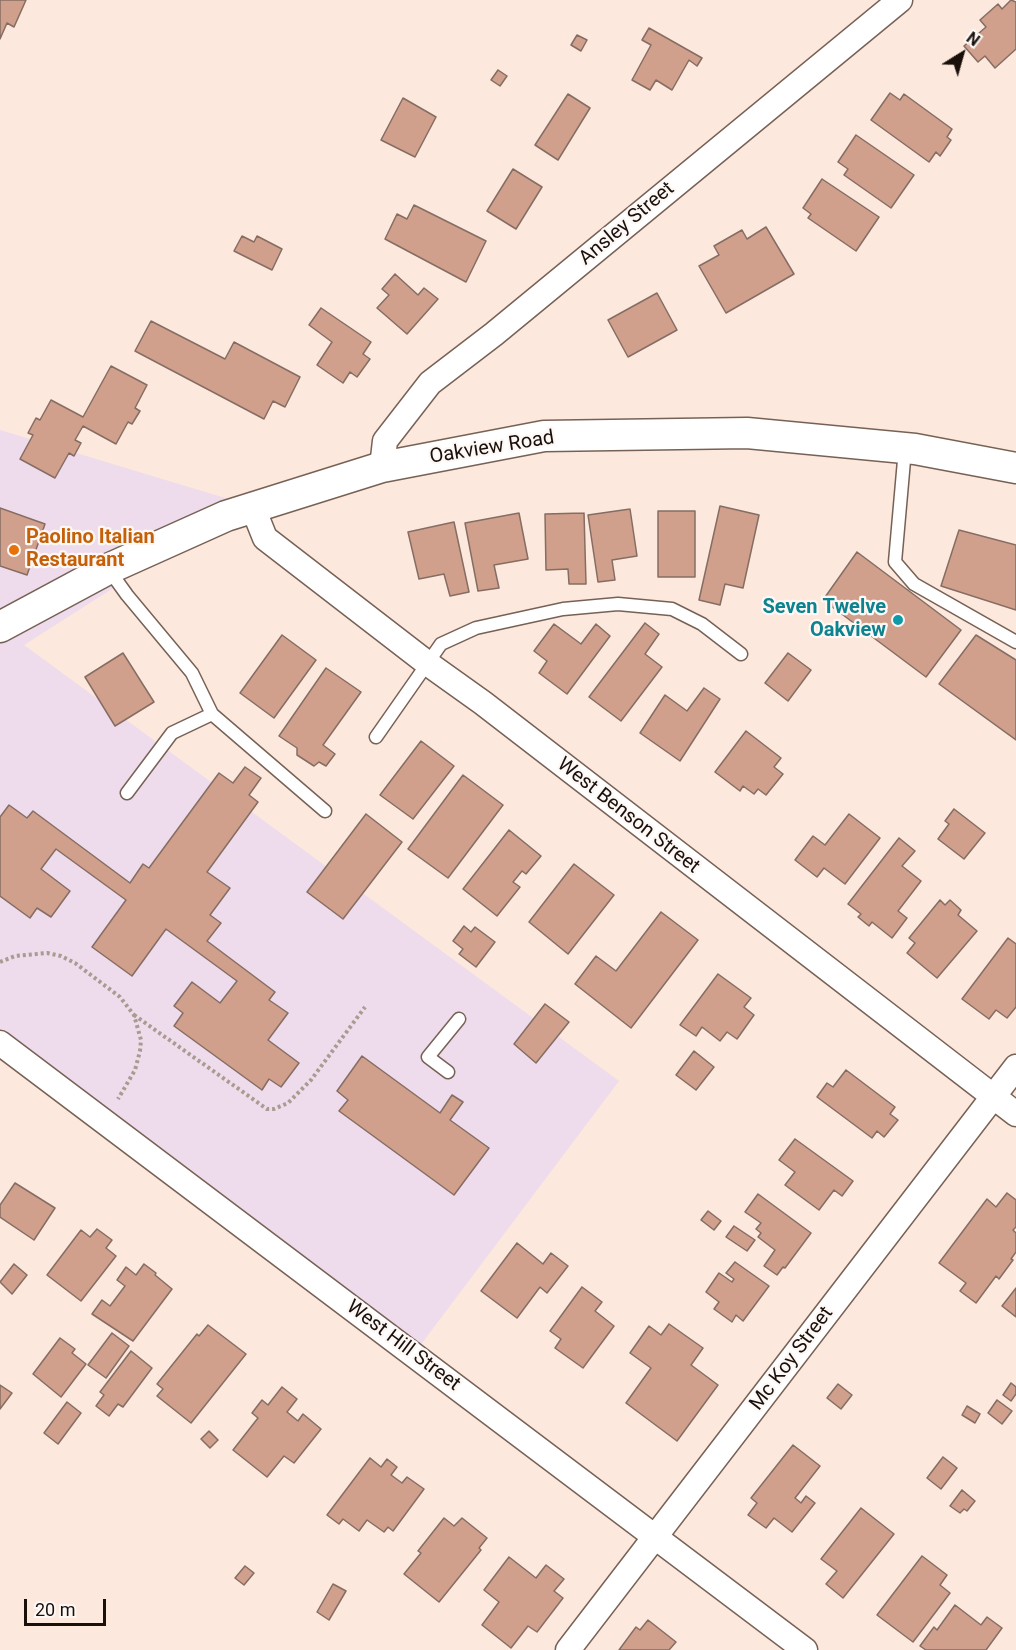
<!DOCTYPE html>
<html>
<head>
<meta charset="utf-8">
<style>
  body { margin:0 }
  #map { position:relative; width:1016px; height:1650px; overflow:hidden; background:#fce8dc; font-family:Roboto,sans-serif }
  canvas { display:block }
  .north { position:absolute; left:932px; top:24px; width:60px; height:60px; -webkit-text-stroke:4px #fdf8f5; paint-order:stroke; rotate:37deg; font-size:16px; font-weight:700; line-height:24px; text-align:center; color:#19100b }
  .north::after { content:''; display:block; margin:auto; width:21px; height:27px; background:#19100b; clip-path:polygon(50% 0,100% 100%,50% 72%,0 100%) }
  .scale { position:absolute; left:24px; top:1599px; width:82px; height:27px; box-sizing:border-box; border:3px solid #19100b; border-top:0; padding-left:8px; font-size:18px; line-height:21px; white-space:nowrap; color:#19100b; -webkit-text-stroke:4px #fdf8f5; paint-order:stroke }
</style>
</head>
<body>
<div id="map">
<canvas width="1016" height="1650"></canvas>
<div class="north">N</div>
<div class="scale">20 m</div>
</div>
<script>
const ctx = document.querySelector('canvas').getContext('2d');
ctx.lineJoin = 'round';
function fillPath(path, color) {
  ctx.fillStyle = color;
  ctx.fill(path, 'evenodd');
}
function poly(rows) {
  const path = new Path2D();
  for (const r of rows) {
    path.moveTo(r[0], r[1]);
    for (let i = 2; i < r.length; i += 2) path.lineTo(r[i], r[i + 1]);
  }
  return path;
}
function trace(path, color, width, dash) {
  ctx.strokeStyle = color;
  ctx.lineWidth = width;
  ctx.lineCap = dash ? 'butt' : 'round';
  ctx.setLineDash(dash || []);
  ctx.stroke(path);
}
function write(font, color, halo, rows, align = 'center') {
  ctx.font = font + ' Roboto,sans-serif';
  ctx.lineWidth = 4.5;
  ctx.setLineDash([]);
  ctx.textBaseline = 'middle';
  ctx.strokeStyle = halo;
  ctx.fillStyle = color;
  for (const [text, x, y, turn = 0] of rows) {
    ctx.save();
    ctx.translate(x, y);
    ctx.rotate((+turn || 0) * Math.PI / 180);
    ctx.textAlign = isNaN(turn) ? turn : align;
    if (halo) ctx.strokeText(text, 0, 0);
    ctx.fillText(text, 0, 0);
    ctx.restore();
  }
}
fillPath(poly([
  [0,430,245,504,24,645,619,1081,416,1351,0,1038]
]), '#eedbec');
const building = poly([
  [0,0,26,0,14,27,7,23,0,39,0,0],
  [1011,0,1016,2,1016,49,995,68,985,56,978,62,964,46,986,27,980,20,998,4,1002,9,1011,0],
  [649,28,702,58,697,66,689,60,672,90,656,80,650,90,632,80,651,45,642,40,649,28],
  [577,35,587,40,581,51,571,45,577,35],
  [498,70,507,76,500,86,491,80,498,70],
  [890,93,900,100,904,94,952,129,947,137,951,140,940,156,936,152,929,162,871,120,890,93],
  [568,94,590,108,558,160,535,145,568,94],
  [403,98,436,117,415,157,381,140,403,98],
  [856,135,914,175,891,208,844,175,848,169,838,162,856,135],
  [513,169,542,187,516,229,487,211,513,169],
  [822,179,879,217,856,251,808,218,811,214,803,208,822,179],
  [414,205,486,241,466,282,385,239,397,214,407,219,414,205],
  [766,227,794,274,726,313,699,266,719,255,714,246,742,230,747,239,766,227],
  [242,236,254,242,257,236,282,249,272,270,234,251,242,236],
  [395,274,418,295,424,288,438,299,407,334,377,308,389,295,382,289,395,274],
  [657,293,677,330,628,357,608,320,657,293],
  [321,308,371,342,363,354,370,359,357,377,350,372,343,383,317,365,332,342,309,325,321,308],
  [151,321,225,359,234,342,300,377,285,407,273,401,264,419,135,351,151,321],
  [111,366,147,385,135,408,140,411,132,424,128,422,116,444,83,426,75,440,81,443,74,456,69,453,55,478,20,459,33,435,28,433,36,418,40,420,51,400,83,417,111,366],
  [720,506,759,515,743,588,725,584,720,605,699,600,720,506],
  [0,508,45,524,27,575,0,566,0,508],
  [630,509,637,556,612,560,615,580,598,582,588,515,630,509],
  [658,511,695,511,695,577,658,577,658,511],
  [519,513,528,559,494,565,499,588,478,591,465,523,519,513],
  [584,513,586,584,569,584,568,569,546,570,545,514,584,513],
  [454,522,469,592,450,596,444,574,419,579,408,532,454,522],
  [959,530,1016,545,1016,610,941,586,959,530],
  [857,552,961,630,926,677,823,600,857,552],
  [645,623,659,634,645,654,662,667,621,721,589,697,645,623],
  [554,624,581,644,596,624,610,636,567,694,539,673,547,661,534,651,554,624],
  [282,635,316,660,274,718,240,693,282,635],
  [976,635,1016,660,1016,740,939,684,976,635],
  [123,653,154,702,115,726,85,677,123,653],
  [788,653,811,670,788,701,765,683,788,653],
  [326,668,361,692,323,745,335,754,326,766,319,762,314,766,297,755,297,748,279,736,326,668],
  [704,688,720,699,680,761,640,733,665,695,687,711,704,688],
  [746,731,781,758,774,767,783,774,766,795,758,789,754,794,743,786,740,791,715,772,746,731],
  [421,741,454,766,413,819,380,795,421,741],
  [245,767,261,778,249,795,258,802,207,872,230,888,210,915,221,923,207,941,275,992,269,1000,288,1013,268,1040,299,1063,281,1087,269,1079,262,1090,174,1026,183,1013,174,1006,192,982,220,1003,237,981,166,929,132,976,92,947,126,900,56,849,41,869,70,891,51,917,37,908,30,918,0,896,0,817,9,805,27,818,33,811,130,883,143,864,149,868,219,773,233,783,245,767],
  [463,775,503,805,448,878,408,849,463,775],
  [954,809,985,833,964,859,938,839,949,824,945,821,954,809],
  [366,814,402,842,343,919,307,892,366,814],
  [849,814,880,838,845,884,824,868,817,877,795,860,813,836,825,845,849,814],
  [509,830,541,856,526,874,522,871,513,882,520,887,497,916,463,889,509,830],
  [899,838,915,851,902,866,921,881,898,911,907,918,892,938,872,922,869,926,858,917,861,914,848,904,899,838],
  [574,864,614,895,568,954,529,922,574,864],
  [940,900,945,905,950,900,961,910,958,915,977,931,937,978,907,953,915,943,909,938,940,900],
  [661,912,698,940,631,1028,575,984,596,956,616,971,661,912],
  [464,926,471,932,475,927,495,942,476,967,459,954,463,949,453,941,464,926],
  [1008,938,1016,944,1016,1007,1007,1018,996,1010,989,1019,962,999,1008,938],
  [718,974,751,998,744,1007,754,1015,737,1039,727,1032,720,1041,702,1027,696,1036,680,1025,718,974],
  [545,1004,569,1022,536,1063,514,1044,545,1004],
  [694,1051,714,1067,696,1090,676,1075,694,1051],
  [362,1056,440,1113,452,1095,463,1102,450,1120,489,1148,454,1195,339,1111,348,1100,337,1091,362,1056],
  [846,1070,895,1107,890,1114,898,1120,884,1137,877,1131,872,1138,817,1097,827,1083,833,1087,846,1070],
  [795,1139,853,1181,842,1196,834,1190,819,1210,785,1185,795,1172,779,1160,795,1139],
  [15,1183,55,1208,34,1240,0,1217,0,1205,15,1183],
  [1007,1193,1016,1200,1016,1227,1013,1230,1016,1233,1016,1252,1011,1259,1013,1260,999,1279,996,1276,976,1303,960,1291,966,1283,939,1263,987,1199,996,1207,1007,1193],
  [758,1194,811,1233,785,1268,783,1267,777,1275,764,1266,775,1250,758,1237,761,1233,756,1229,761,1223,745,1212,758,1194],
  [708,1211,721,1221,714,1230,701,1220,708,1211],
  [734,1226,755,1240,747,1251,726,1237,734,1226],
  [97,1229,112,1240,106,1248,116,1256,81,1301,47,1275,81,1230,90,1237,97,1229],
  [517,1243,543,1264,551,1253,568,1266,547,1293,540,1287,517,1318,481,1291,517,1243],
  [735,1262,769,1286,743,1321,736,1315,732,1322,714,1309,719,1302,706,1292,719,1273,732,1282,734,1279,726,1273,735,1262],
  [14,1264,27,1275,12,1294,0,1282,14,1264],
  [144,1264,156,1273,155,1275,172,1289,133,1341,92,1314,102,1300,110,1306,125,1286,117,1280,126,1267,136,1275,144,1264],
  [582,1287,602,1302,595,1311,614,1326,583,1368,555,1348,561,1339,550,1331,582,1287],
  [1016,1288,1016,1317,1002,1306,1016,1288],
  [669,1324,703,1348,691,1365,718,1385,677,1441,626,1403,651,1368,630,1353,649,1326,661,1335,669,1324],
  [208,1325,246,1354,191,1423,157,1396,163,1389,157,1384,197,1334,199,1336,208,1325],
  [112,1333,129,1346,106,1378,88,1365,112,1333],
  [60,1338,75,1349,72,1353,86,1364,61,1397,33,1374,60,1338],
  [131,1351,152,1368,123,1407,118,1404,109,1416,96,1406,104,1395,100,1392,131,1351],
  [1011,1383,1016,1387,1016,1394,1011,1401,1003,1395,1011,1383],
  [838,1384,852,1395,841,1409,827,1398,838,1384],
  [0,1385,12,1393,0,1409,0,1385],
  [282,1387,297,1399,287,1412,298,1421,303,1414,321,1429,294,1463,284,1456,267,1477,233,1450,258,1418,252,1413,262,1400,268,1405,282,1387],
  [997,1400,1012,1411,1002,1424,988,1413,997,1400],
  [67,1402,81,1413,58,1444,44,1433,67,1402],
  [967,1406,980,1414,975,1423,962,1415,967,1406],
  [209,1431,218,1440,210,1448,201,1439,209,1431],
  [793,1445,820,1466,795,1498,801,1503,806,1496,815,1503,792,1532,774,1518,766,1528,748,1515,757,1503,751,1498,793,1445],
  [943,1457,957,1468,941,1489,927,1478,943,1457],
  [370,1458,381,1467,387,1459,397,1467,391,1475,402,1483,407,1477,424,1489,393,1531,388,1527,384,1532,367,1520,359,1531,343,1519,339,1524,327,1515,370,1458],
  [962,1490,975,1501,967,1511,964,1509,960,1513,950,1506,962,1490],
  [861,1508,894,1534,843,1598,826,1584,837,1571,821,1559,861,1508],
  [444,1518,454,1526,462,1518,487,1538,479,1548,481,1550,439,1602,404,1574,421,1553,418,1551,444,1518],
  [922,1556,947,1575,940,1585,950,1593,913,1642,877,1615,922,1556],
  [509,1557,536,1578,546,1565,564,1579,554,1591,563,1598,537,1632,528,1626,511,1648,482,1625,499,1602,484,1590,509,1557],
  [245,1566,254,1573,244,1585,235,1578,245,1566],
  [333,1584,346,1591,329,1620,317,1612,333,1584],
  [955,1605,981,1625,987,1617,1002,1628,986,1650,926,1650,920,1646,934,1627,937,1630,955,1605],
  [648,1620,676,1642,669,1650,619,1650,636,1627,640,1630,648,1620]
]);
fillPath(building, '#d1a08c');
trace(building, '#856d63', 1.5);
const service = poly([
  [905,449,895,562,914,584,1016,642],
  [109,570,127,595,192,673,212,714,325,811],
  [376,737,441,644,476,628,563,609,618,604,672,609,702,624,741,654],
  [127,793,172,733,212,714],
  [448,1072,428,1057,459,1019]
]);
const minor = poly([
  [382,467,385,441,430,383,494,334,900,0],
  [253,508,265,538,427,663,483,703,1016,1114],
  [0,1043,805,1650],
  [568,1650,1016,1067]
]);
const tertiary = poly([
  [0,627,108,569,226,516,382,467,544,436,747,433,915,449,1016,468]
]);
trace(service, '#776155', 15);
trace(minor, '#776155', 27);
trace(tertiary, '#776155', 33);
trace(poly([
  [0,962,15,956,47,953,61,956,75,963,120,997,134,1015,141,1040,140,1051,135,1070,118,1099],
  [134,1015,267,1109,274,1109,288,1103,311,1080,365,1007]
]), '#aa9a90', 4, [3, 3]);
trace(service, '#fff', 12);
trace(minor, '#fff', 24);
trace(tertiary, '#fff', 30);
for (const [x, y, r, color] of [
  [14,550,6,"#e8710a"],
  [898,620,6,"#0f9aa8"]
]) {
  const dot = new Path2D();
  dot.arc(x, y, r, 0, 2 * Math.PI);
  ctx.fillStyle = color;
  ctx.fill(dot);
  trace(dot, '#fdf8f5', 2);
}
write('20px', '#19100b', '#fdf8f5', [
  ["Ansley Street",627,224,-40],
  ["Oakview Road",492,448,-9],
  ["West Benson Street",628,816,38],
  ["West Hill Street",403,1346,37],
  ["Mc Koy Street",792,1359,-53]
]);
write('bold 20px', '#c56008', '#fdf8f5', [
  ["Paolino Italian",26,538],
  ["Restaurant",26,561]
], 'left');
write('bold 20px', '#0d838f', '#fdf8f5', [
  ["Seven Twelve",886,608],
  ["Oakview",886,631]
], 'right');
</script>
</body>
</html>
